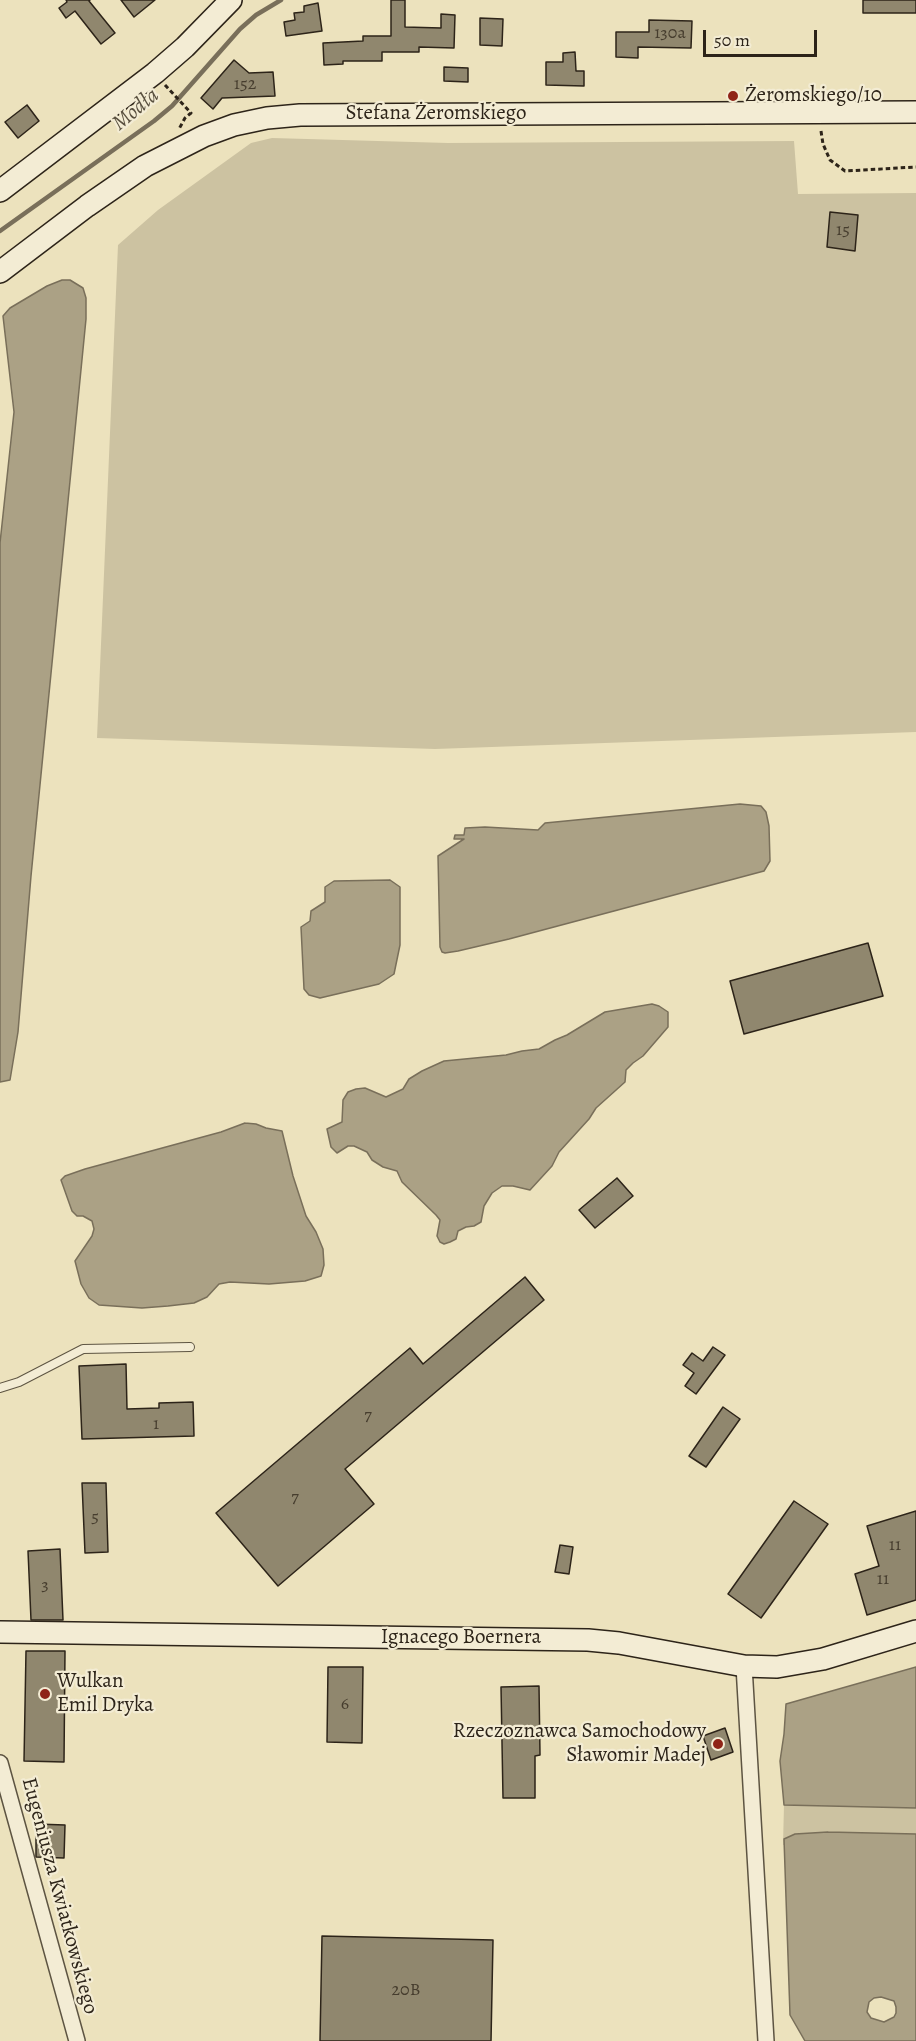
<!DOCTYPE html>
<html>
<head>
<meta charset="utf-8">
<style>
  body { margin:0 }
  #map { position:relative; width:916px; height:2041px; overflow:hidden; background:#ece2bd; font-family:Alegreya,serif }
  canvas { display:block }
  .scale { position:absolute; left:703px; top:30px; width:114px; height:27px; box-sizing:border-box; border:3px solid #2d2419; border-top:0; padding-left:8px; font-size:18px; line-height:21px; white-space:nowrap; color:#2d2419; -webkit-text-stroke:4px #f3ecd4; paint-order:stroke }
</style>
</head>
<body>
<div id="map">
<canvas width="916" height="2041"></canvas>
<div class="scale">50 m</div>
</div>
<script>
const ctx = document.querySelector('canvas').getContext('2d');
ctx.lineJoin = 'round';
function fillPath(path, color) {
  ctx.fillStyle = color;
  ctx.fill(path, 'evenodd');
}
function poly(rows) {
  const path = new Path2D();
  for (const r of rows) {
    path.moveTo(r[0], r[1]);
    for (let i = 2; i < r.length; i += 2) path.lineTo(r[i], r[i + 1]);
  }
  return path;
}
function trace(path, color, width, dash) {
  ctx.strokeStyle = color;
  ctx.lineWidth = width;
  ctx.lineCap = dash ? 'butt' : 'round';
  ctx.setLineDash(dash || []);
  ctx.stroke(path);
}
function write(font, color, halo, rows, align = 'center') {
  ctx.font = font + ' Alegreya,serif';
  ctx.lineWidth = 4.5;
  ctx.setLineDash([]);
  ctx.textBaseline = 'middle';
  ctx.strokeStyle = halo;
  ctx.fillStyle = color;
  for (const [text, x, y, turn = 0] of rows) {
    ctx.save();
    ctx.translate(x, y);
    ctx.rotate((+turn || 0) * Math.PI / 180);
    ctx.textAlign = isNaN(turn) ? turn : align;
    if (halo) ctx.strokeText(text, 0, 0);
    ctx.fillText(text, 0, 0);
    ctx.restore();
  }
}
fillPath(poly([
  [272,138,448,143,794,141,798,194,916,193,916,732,435,749,97,738,118,245,158,210,251,143],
  [784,1805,916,1808,916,1837,783,1845]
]), '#ccc2a1');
const water = poly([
  [62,280,70,280,83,288,86,298,86,319,31,876,18,1032,10,1080,0,1082,0,543,14,412,3,316,10,308,47,286,62,280],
  [740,804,761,806,766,812,769,826,770,861,764,871,509,939,458,951,445,953,442,952,440,947,438,856,464,839,454,839,455,835,464,835,465,828,485,827,538,830,545,823,740,804],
  [390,880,400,887,400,945,394,974,379,984,320,998,309,995,304,989,301,927,310,921,311,911,325,902,325,887,334,881,390,880],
  [652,1004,659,1006,668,1012,668,1027,643,1056,633,1063,626,1070,625,1082,596,1108,589,1119,559,1152,552,1166,530,1190,513,1186,502,1186,492,1193,484,1206,481,1222,474,1226,466,1227,458,1231,456,1239,450,1242,444,1244,440,1242,437,1236,440,1220,436,1215,402,1182,397,1171,383,1167,372,1160,367,1152,354,1146,348,1146,337,1153,331,1147,327,1129,342,1122,343,1100,348,1092,356,1089,365,1088,386,1097,403,1089,409,1079,422,1071,444,1061,506,1055,522,1051,539,1049,555,1040,567,1035,605,1012,652,1004],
  [245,1123,256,1124,266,1128,282,1131,293,1176,306,1216,316,1232,323,1249,324,1265,321,1276,305,1281,269,1284,230,1282,219,1284,207,1297,194,1303,168,1306,142,1308,99,1305,89,1298,81,1284,75,1261,92,1236,94,1229,92,1221,83,1216,77,1216,72,1211,61,1180,65,1176,85,1169,221,1132,245,1123],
  [916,1667,916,1808,784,1805,780,1761,784,1734,786,1704,916,1667],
  [828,1832,916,1834,916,2041,805,2041,790,2015,784,1839,795,1834,828,1832],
  [881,1997,894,2001,896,2007,896,2013,894,2017,884,2022,871,2018,867,2012,869,2002,874,1998,881,1997]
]);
fillPath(water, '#aba185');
trace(water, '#796f5a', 1.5);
trace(poly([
  [0,231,154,121,172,106,240,29,256,15,281,0]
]), '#796f5a', 4.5);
const building = poly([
  [66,0,90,0,89,1,115,33,101,44,75,11,66,18,59,8,67,2,66,0],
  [121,0,155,0,134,17,121,0],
  [391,0,405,0,405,27,441,28,441,14,455,15,454,48,419,47,419,52,382,52,382,61,343,61,343,64,324,65,323,43,363,41,363,36,391,36,391,0],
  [863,0,916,0,916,13,863,13,863,0],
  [318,3,322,31,286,36,284,22,295,20,294,13,304,12,304,6,318,3],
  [480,18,503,19,502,46,480,45,480,18],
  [649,20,692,21,691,48,638,47,638,58,616,57,616,32,649,32,649,20],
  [575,52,576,71,584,71,584,86,546,85,546,62,563,62,563,53,575,52],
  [234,60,249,73,273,72,275,96,222,98,213,109,201,98,234,60],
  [444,67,468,68,468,82,444,81,444,67],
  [27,105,39,121,18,138,5,122,27,105],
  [830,212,858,215,855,251,827,247,830,212],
  [868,943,883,996,744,1034,730,981,868,943],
  [617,1178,633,1196,595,1228,579,1210,617,1178],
  [525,1277,544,1300,345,1469,374,1504,278,1586,216,1513,410,1348,423,1364,525,1277],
  [713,1347,725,1355,696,1394,685,1386,694,1373,683,1365,692,1353,703,1361,713,1347],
  [126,1364,127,1409,159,1408,159,1403,193,1402,194,1436,82,1439,79,1366,126,1364],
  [723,1407,740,1419,706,1467,689,1456,723,1407],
  [82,1483,106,1483,108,1552,85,1553,82,1483],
  [794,1501,828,1524,761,1618,728,1594,794,1501],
  [916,1511,916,1600,867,1615,855,1574,879,1566,867,1526,916,1511],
  [560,1545,573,1547,569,1574,555,1572,560,1545],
  [60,1549,63,1620,31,1620,28,1551,60,1549],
  [26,1651,65,1651,64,1762,24,1761,26,1651],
  [328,1667,363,1667,362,1743,327,1742,328,1667],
  [539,1686,540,1755,535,1756,535,1798,503,1798,501,1687,539,1686],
  [725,1728,733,1752,711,1760,703,1736,725,1728],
  [36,1824,65,1825,64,1858,36,1857,36,1824],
  [322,1936,493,1940,491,2041,320,2041,322,1936]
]);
fillPath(building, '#90876e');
trace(building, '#2d2419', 1.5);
const lane = poly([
  [0,1388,19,1382,83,1349,190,1347]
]);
const street = poly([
  [744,1666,766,2041],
  [0,1763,77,2041]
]);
const secondary = poly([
  [0,191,155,73,185,47,231,0],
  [0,272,87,206,145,166,204,136,234,125,267,118,300,115,916,112],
  [0,1632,588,1640,619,1643,744,1666,777,1667,823,1659,916,1631]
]);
trace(lane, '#5d5442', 10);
trace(street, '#5d5442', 18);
trace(secondary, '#2d2419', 24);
trace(poly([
  [165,85,191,113,185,118,179,129],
  [821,131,823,144,830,160,845,171,916,167]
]), '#2d2419', 3, [4.5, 3]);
trace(lane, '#f3ecd4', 8);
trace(street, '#f3ecd4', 15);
trace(secondary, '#f3ecd4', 21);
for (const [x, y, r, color] of [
  [733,96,6,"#8f2418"],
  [45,1694,6,"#8f2418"],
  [718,1744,6,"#8f2418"]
]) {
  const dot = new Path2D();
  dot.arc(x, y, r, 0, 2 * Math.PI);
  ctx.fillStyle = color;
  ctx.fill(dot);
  trace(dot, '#f3ecd4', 2);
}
write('18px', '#463d2e', null, [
  ["130a",670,34],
  ["152",245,85],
  ["15",843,231],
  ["7",368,1416],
  ["1",156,1425],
  ["7",295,1498],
  ["5",95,1518],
  ["11",895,1546],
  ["11",883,1580],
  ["3",45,1586],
  ["6",345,1705],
  ["20B",406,1991]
]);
write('21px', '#2d2419', '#f3ecd4', [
  ["Żeromskiego/10",745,96],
  ["Wulkan",57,1682],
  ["Emil Dryka",57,1706],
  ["Rzeczoznawca Samochodowy",706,1732,"right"],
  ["Sławomir Madej",706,1756,"right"]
], 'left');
write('21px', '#2d2419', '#f3ecd4', [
  ["Stefana Żeromskiego",436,114],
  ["Ignacego Boernera",461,1638],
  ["Eugeniusza Kwiatkowskiego",59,1896,75]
]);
write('italic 22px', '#59503f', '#f3ecd4', [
  ["Modła",136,110,-40]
]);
</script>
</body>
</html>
